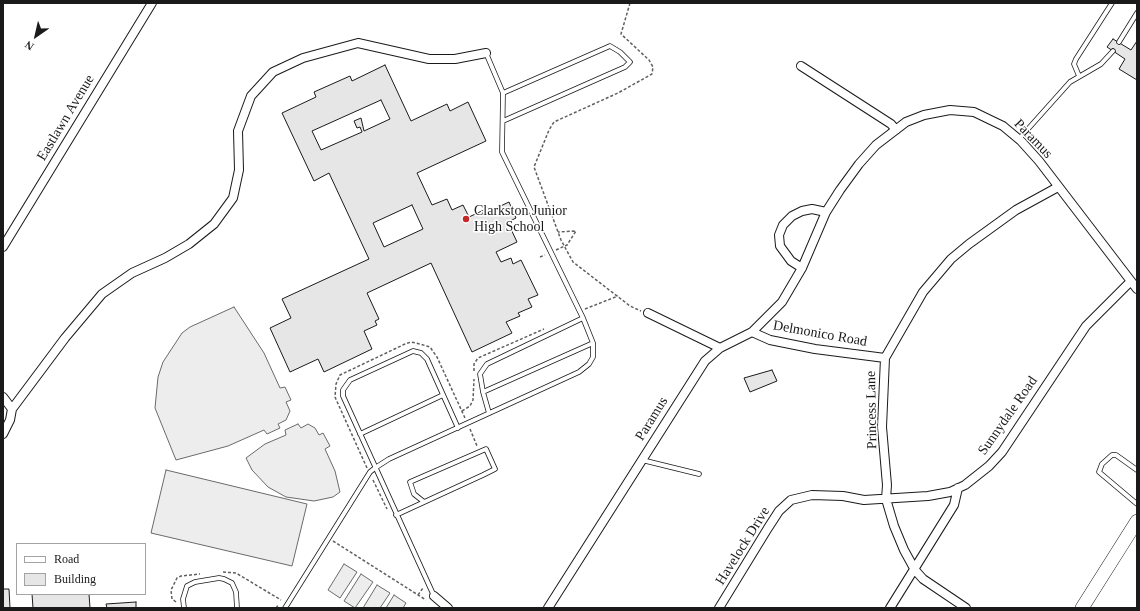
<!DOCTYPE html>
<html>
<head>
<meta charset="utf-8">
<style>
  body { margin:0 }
  #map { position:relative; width:1140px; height:611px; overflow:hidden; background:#fff; font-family:"Times New Roman",serif }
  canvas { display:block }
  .frame { position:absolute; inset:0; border:4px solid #1a1a1a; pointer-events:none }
  .legend { position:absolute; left:16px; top:543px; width:130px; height:52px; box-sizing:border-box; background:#fff; border:1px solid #a3a3a3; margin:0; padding:5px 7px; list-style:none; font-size:12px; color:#1a1a1a }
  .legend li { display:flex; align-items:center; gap:8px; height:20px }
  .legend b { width:20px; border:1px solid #a3a3a3 }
  .north { position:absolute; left:16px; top:16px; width:40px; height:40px; -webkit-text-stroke:3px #fff; paint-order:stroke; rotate:214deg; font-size:11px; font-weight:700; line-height:16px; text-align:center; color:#1a1a1a }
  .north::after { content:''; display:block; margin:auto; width:14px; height:18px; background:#1a1a1a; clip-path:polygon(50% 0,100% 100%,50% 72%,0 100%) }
</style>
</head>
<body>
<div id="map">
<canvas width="1140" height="611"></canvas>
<div class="frame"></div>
<ul class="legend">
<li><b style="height:5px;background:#fff"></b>Road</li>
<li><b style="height:11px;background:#e6e6e6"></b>Building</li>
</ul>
<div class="north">N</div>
</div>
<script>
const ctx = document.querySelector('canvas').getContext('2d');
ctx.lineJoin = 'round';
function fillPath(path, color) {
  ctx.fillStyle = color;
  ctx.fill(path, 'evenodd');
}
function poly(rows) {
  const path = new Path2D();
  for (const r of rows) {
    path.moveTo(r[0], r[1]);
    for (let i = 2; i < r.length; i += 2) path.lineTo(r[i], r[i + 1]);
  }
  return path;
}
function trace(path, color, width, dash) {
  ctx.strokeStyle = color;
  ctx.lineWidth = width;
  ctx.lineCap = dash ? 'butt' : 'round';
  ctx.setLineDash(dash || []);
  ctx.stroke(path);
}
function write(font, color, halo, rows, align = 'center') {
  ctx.font = font + ' "Times New Roman",serif';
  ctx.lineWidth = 3;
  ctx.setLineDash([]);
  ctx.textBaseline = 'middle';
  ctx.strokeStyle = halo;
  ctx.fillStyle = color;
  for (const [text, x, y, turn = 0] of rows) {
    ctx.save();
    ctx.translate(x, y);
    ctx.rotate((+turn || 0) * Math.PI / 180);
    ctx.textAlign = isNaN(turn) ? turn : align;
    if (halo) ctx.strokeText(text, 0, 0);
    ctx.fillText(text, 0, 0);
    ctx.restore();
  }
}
const built = poly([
  [234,307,264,353,280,388,285,387,291,400,286,402,290,411,286,420,278,424,280,428,267,434,264,430,228,446,176,460,155,408,158,377,163,362,182,333,190,327,234,307],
  [298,424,301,428,308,424,315,428,319,435,323,433,330,446,325,449,335,471,340,492,333,497,314,501,286,497,268,487,252,470,246,458,265,444,286,435,285,430,298,424],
  [166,470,307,504,292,566,151,533,166,470],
  [344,564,357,572,340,598,328,590,344,564],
  [361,574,373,582,355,608,344,601,361,574],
  [377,585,390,593,380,608,363,608,377,585],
  [394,595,406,603,403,608,386,608,394,595]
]);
fillPath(built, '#ededed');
trace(built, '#6a6a6a', 1);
const building = poly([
  [1113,39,1131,50,1137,41,1137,80,1119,69,1125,59,1107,47,1113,39],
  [385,65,411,121,447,104,450,111,468,102,486,141,417,173,432,205,447,199,452,210,463,205,469,217,488,208,490,211,509,202,516,218,510,221,512,226,510,227,517,242,496,252,501,262,511,258,513,264,521,260,538,295,528,299,532,307,518,313,520,316,506,322,512,333,472,352,431,263,367,293,379,319,375,321,377,325,364,331,372,349,324,372,318,359,290,372,270,328,291,318,282,299,369,259,329,173,314,181,282,113,316,97,314,92,350,76,352,81,385,65],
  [381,100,390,119,364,131,361,118,354,121,357,128,360,127,362,132,321,150,312,131,381,100],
  [412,205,423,229,384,247,373,223,412,205],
  [772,370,777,381,750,392,744,378,772,370],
  [3,589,9,589,10,608,3,608,3,589],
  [32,594,89,594,90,608,33,608,32,594],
  [136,602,136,608,107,608,106,604,136,602]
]);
fillPath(building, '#e6e6e6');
trace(building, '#1a1a1a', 1);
const service = poly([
  [1119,42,1137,13],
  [1079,76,1074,64,1076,59,1112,3],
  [503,121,625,67,630,62,620,52,610,46,503,93],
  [1019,139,1070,82,1101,64,1113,51],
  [483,392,593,343],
  [489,413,483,392,480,374,487,364,583,318],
  [360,434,443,395],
  [642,460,699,474],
  [1137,470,1116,455,1112,455,1102,464,1099,472,1137,504],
  [396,515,483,475,495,469,486,449,410,482,414,494,424,502],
  [434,596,343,396,343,390,350,380,413,351,421,353,427,359,458,428],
  [184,608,183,599,187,586,195,582,219,578,224,579,232,583,236,592,237,608],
  [285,608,370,472,375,468,389,459,579,372,589,364,593,357,593,343,583,318,502,152,503,93,486,53]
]);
const minor = poly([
  [801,66,891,124,896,130],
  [3,247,152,3],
  [802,268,791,261,780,246,779,235,783,225,792,216,802,211,812,209,826,212],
  [648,313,720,348],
  [752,332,770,340,815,349,885,358],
  [3,397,12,409,10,420,3,434],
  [12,409,65,338,102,294,132,273,165,258,189,244,214,224,233,198,239,170,238,131,251,96,273,72,303,58,358,43,429,59,455,59,486,53],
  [434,596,448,608],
  [548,608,705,361,720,348,752,332,782,302,802,268,826,212,840,190,859,164,876,145,906,122,924,115,950,110,974,112,1003,126,1021,141,1039,161,1137,289],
  [719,608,768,528,779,511,791,500,812,495,843,496,864,500,928,496,950,492,965,485,989,466,1002,452,1086,326,1131,281],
  [890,608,954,505,958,488],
  [966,608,923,579,915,570,904,550,894,526,886,499,887,485,882,427,885,358,923,292,951,259,969,244,1016,210,1058,187]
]);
const primary = poly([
  [1082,608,1137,521]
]);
trace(service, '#1a1a1a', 5.5);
trace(minor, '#1a1a1a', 10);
trace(primary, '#1a1a1a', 14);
trace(poly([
  [630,3,621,34,649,60,653,67,652,74,618,93,554,122,549,130,534,167,561,240,573,262,630,306,641,311],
  [556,250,567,245,576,231,558,232],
  [540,257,545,255],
  [585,309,618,296],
  [474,371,474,364,478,358,544,329],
  [462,411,470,406,473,400,474,379],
  [470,429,477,446],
  [367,468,335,397,336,384,340,375,405,344,411,342,420,344,430,347,437,357,465,418],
  [373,480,387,509],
  [333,541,426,600],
  [223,572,236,573,281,600],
  [418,595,423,588],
  [176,602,172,599,171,590,177,578,181,576,200,574],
  [276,608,279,604]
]), '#5f5f5f', 1.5, [3, 2]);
trace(service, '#fff', 4);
trace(minor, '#fff', 8);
trace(primary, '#fff', 13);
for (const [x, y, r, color] of [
  [466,219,4,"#c62828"]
]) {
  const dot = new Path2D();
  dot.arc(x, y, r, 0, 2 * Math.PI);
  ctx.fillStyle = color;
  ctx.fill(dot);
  trace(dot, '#fff', 1.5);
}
write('14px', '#1a1a1a', '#fff', [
  ["Eastlawn Avenue",66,118,-59],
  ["Paramus",1033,139,46],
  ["Delmonico Road",820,334,10],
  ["Princess Lane",872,410,-91],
  ["Sunnydale Road",1008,416,-55],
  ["Paramus",652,419,-58],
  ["Havelock Drive",743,546,-58]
]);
write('14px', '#1a1a1a', '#fff', [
  ["Clarkston Junior",474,211],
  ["High School",474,227]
], 'left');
</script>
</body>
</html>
